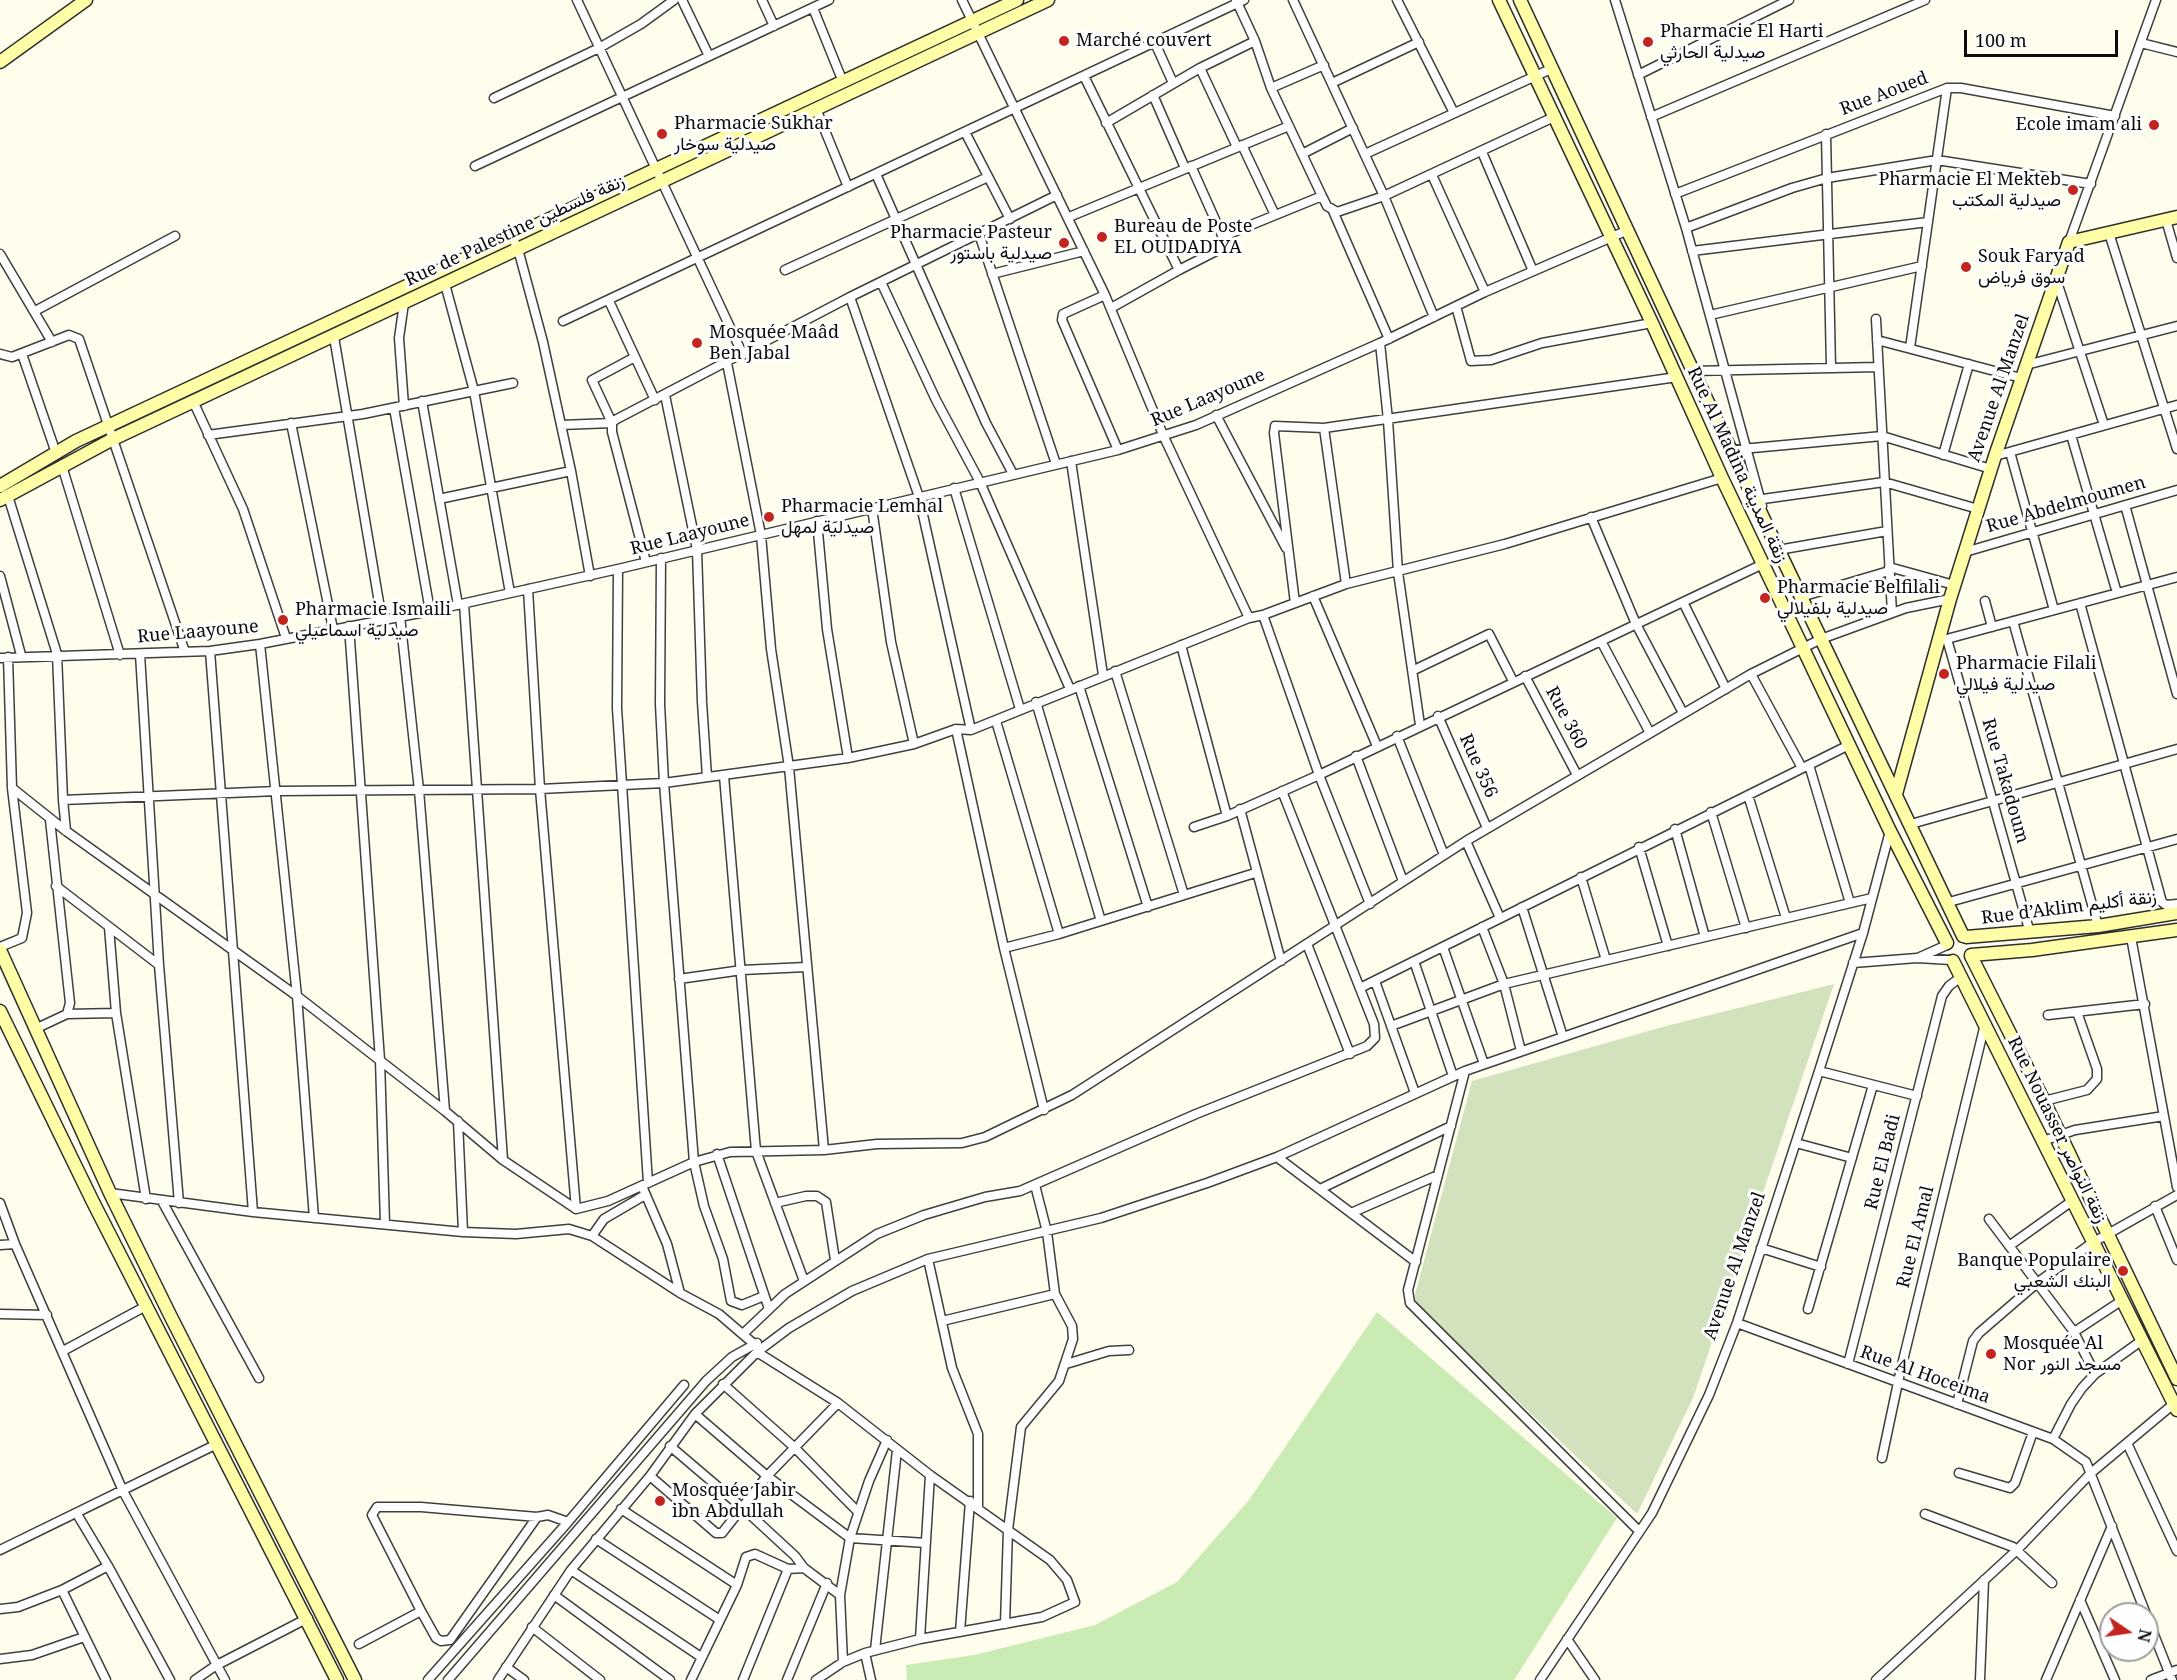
<!DOCTYPE html>
<html>
<head>
<meta charset="utf-8">
<style>
  body { margin:0 }
  #map { position:relative; width:2177px; height:1680px; overflow:hidden; background:#fffdec; font-family:"Noto Serif",serif }
  canvas { display:block }
  .north { position:absolute; left:2099px; top:1602px; width:60px; height:60px; box-sizing:border-box; background:#fff; border:2px solid #9e9e9e; border-radius:50%; rotate:103deg; font-size:16px; font-weight:700; line-height:24px; text-align:center; color:#0c0c0c }
  .north::after { content:''; display:block; margin:auto; width:21px; height:27px; background:#c3251e; clip-path:polygon(50% 0,100% 100%,50% 72%,0 100%) }
  .scale { position:absolute; left:1964px; top:30px; width:154px; height:27px; box-sizing:border-box; border:3px solid #0c0c0c; border-top:0; padding-left:8px; font-size:18px; line-height:21px; white-space:nowrap; color:#0c0c0c; -webkit-text-stroke:4px #fff; paint-order:stroke }
</style>
</head>
<body>
<div id="map">
<canvas width="2177" height="1680"></canvas>
<div class="north">N</div>
<div class="scale">100 m</div>
</div>
<script>
const ctx = document.querySelector('canvas').getContext('2d');
ctx.lineJoin = 'round';
function fillPath(path, color) {
  ctx.fillStyle = color;
  ctx.fill(path, 'evenodd');
}
function poly(rows) {
  const path = new Path2D();
  for (const r of rows) {
    path.moveTo(r[0], r[1]);
    for (let i = 2; i < r.length; i += 2) path.lineTo(r[i], r[i + 1]);
  }
  return path;
}
function trace(path, color, width, dash) {
  ctx.strokeStyle = color;
  ctx.lineWidth = width;
  ctx.lineCap = dash ? 'butt' : 'round';
  ctx.setLineDash(dash || []);
  ctx.stroke(path);
}
function write(font, color, halo, rows, align = 'center') {
  ctx.font = font + ' "Noto Serif",Vazirmatn,serif';
  ctx.lineWidth = 6;
  ctx.setLineDash([]);
  ctx.textBaseline = 'middle';
  ctx.strokeStyle = halo;
  ctx.fillStyle = color;
  for (const [text, x, y, turn = 0] of rows) {
    ctx.save();
    ctx.translate(x, y);
    ctx.rotate((+turn || 0) * Math.PI / 180);
    ctx.textAlign = isNaN(turn) ? turn : align;
    if (halo) ctx.strokeText(text, 0, 0);
    ctx.fillText(text, 0, 0);
    ctx.restore();
  }
}
fillPath(poly([
  [1377,1312,1617,1518,1514,1680,907,1680,906,1665,974,1655,1095,1625,1177,1582,1249,1500]
]), '#cbebb4');
fillPath(poly([
  [1834,984,1693,1398,1637,1514,1413,1302,1472,1081,1666,1026]
]), '#d2e2bc');
const street = poly([
  [577,0,743,355],
  [682,0,709,56],
  [762,0,774,26],
  [962,0,1105,295,1164,437,1249,618],
  [1236,0,1255,41],
  [1293,0,1384,196,1434,317],
  [1397,0,1454,113],
  [1615,0,1686,228,1762,506],
  [813,8,843,82],
  [1155,43,1173,83],
  [2141,43,2177,52],
  [1200,68,1255,41,1271,88,1322,196,1327,206,1337,212,1384,196,1556,116],
  [1638,75,1789,0],
  [1084,76,1179,270,1111,308],
  [1332,83,1419,42],
  [1271,88,1324,65],
  [1153,95,1185,168],
  [494,98,599,48,641,24,674,0],
  [817,111,848,187],
  [1651,117,1925,0],
  [1106,123,1200,68,1237,147],
  [965,132,1010,219],
  [1826,134,1831,368],
  [1242,145,1275,215],
  [1482,152,1533,271],
  [1302,154,1353,128],
  [1365,154,1553,68],
  [475,166,829,0],
  [876,174,986,423,1013,474],
  [1432,175,1485,292],
  [1675,194,1947,88,1961,88,2115,116],
  [1333,211,1389,339],
  [1069,217,1289,126],
  [2166,220,2177,258],
  [1686,228,1792,188,1827,178,1937,160,2091,184],
  [2109,233,2177,449],
  [979,234,1056,464],
  [1224,236,1322,196],
  [512,237,518,249,543,342,571,471,590,576],
  [2069,242,2156,0],
  [1692,251,1928,222],
  [0,254,52,342],
  [785,270,988,177],
  [1179,270,1222,248,1225,242,1191,166],
  [992,274,1084,251],
  [2056,279,2104,425],
  [881,282,936,400,980,482,1070,689],
  [445,284,474,391,510,593],
  [1105,295,1063,314,1062,320,1118,450],
  [850,297,919,497,971,730],
  [609,301,655,400],
  [1456,306,1471,361,1491,360,1542,343,1652,323],
  [35,311,175,236],
  [1710,315,1922,266],
  [1876,319,1892,613],
  [563,321,1244,0],
  [334,337,382,620],
  [1877,340,2021,378],
  [1380,343,1388,420,1398,572,1420,725],
  [1910,348,1947,88],
  [0,354,12,357,69,335,79,339,185,652],
  [22,354,56,453],
  [727,363,761,535,771,649,789,767,824,1150],
  [2026,365,2177,326],
  [1693,371,1878,367],
  [665,395,697,550,702,702,707,777],
  [193,401,243,509,286,638],
  [422,401,458,605],
  [404,406,399,338,404,303],
  [394,408,430,611],
  [1216,415,1286,548],
  [291,423,333,629],
  [561,425,612,423,592,380,635,357],
  [1324,428,1346,584],
  [208,435,363,414,513,383],
  [2071,435,2117,593],
  [1731,450,1882,436,1991,469],
  [2010,452,2054,610],
  [1943,455,1969,364],
  [1995,456,2177,405],
  [1071,461,1103,675],
  [62,466,120,655],
  [954,488,1020,709],
  [8,496,57,654,63,800,277,791,540,789,664,783,848,758,914,744,956,729,971,730,1249,618,1263,615,1346,584,1505,544,1722,478],
  [439,499,571,471],
  [1756,500,1884,482,1978,509],
  [2125,505,2177,694],
  [872,508,891,642,914,744],
  [1591,517,1636,624,1683,713],
  [817,521,827,629,848,758],
  [1778,550,1887,531],
  [1965,552,2177,490],
  [661,558,660,704,664,783,694,1162,704,1206,723,1259,731,1301,742,1305,764,1296],
  [646,562,612,432,612,423,615,420,850,297,1057,195],
  [1889,567,1954,585],
  [618,569,617,708,648,1183],
  [0,576,21,655],
  [528,589,540,789,576,1209],
  [1313,596,1377,746],
  [1801,597,1889,571],
  [1985,601,1992,627],
  [1683,602,1726,689],
  [1295,603,1274,433,1275,426,1324,428,1677,377],
  [2080,603,2162,902,2166,905,2177,904],
  [464,604,503,1160],
  [1263,615,1319,775,1370,904],
  [400,616,419,790,445,1111],
  [2013,621,2098,926],
  [349,626,380,1060,385,1224],
  [1947,639,2030,933],
  [1943,640,2177,577],
  [1601,641,1650,733],
  [260,644,297,996,314,1218],
  [1181,645,1227,816],
  [210,651,253,1212],
  [140,654,159,965,179,1203],
  [0,658,210,651,260,644,430,611,618,569,1118,450,1196,425,1380,343,1485,292,1628,230],
  [1414,670,1489,634,1513,681],
  [1115,671,1184,895],
  [1751,674,1802,768],
  [1525,676,1577,775],
  [1079,686,1148,907],
  [1036,702,1101,921],
  [1438,716,1487,828],
  [996,721,1059,934],
  [956,729,1004,948,1044,1110],
  [1397,736,1444,855],
  [1356,756,1403,881],
  [1809,765,1850,903],
  [724,776,756,1151,804,1281],
  [12,788,66,831,297,996,445,1111,503,1160,576,1209,608,1201,694,1162,730,1152,824,1150,877,1144,962,1143,985,1137,1072,1095,1466,841,1751,674,1821,639,1906,608,1950,599],
  [1748,795,1786,918],
  [63,800,66,831],
  [1240,809,1281,961],
  [1711,812,1746,928],
  [1911,824,2177,749],
  [1194,827,1227,816,1319,775,1763,564],
  [1675,829,1705,937],
  [1466,841,1500,918],
  [1639,847,1668,946],
  [1581,877,1606,960],
  [56,886,159,965],
  [1949,902,2177,839],
  [1522,907,1563,1037],
  [109,927,116,1013,146,1199],
  [1482,927,1504,984,1521,1051],
  [2131,937,2177,1187],
  [1307,944,1350,1054],
  [0,947,22,938,27,913,12,788,8,657],
  [1443,947,1484,1064],
  [1004,948,1059,934,1255,873],
  [1920,957,1947,945],
  [1414,961,1453,1076],
  [1853,963,1917,958,1951,960],
  [679,979,742,970,806,967],
  [1375,981,1415,1093],
  [1360,988,1849,745],
  [67,1014,116,1013],
  [2048,1015,2145,1004],
  [1391,1026,1504,984,1872,898],
  [35,1029,67,1014,70,1003,50,820],
  [1465,1071,1408,1290,1410,1303,1639,1531],
  [1819,1071,1917,1096],
  [2044,1101,2087,1090,2097,1079,2097,1069,2077,1012],
  [458,1121,463,1232],
  [2043,1141,2075,1130,2164,1116],
  [1796,1143,1852,1158],
  [717,1154,769,1309],
  [1277,1157,1416,1262],
  [642,1186,667,1244,680,1293],
  [1320,1189,1451,1126],
  [110,1193,253,1212,463,1232,516,1234,569,1229,592,1236,680,1293,719,1314,754,1344],
  [162,1201,259,1378],
  [0,1203,15,1244,123,1491,225,1680],
  [775,1203,806,1196,817,1196,826,1202,835,1260],
  [2155,1206,2177,1260],
  [1351,1213,1438,1175],
  [1989,1219,2074,1332,2095,1374],
  [592,1236,604,1219,645,1195],
  [0,1245,15,1244],
  [2009,1246,2072,1201],
  [1761,1248,1821,1267],
  [928,1259,952,1368,978,1434,978,1507],
  [1808,1309,1873,1085],
  [0,1314,47,1315],
  [942,1321,1055,1294],
  [1737,1323,2053,1439,2086,1462,2146,1614],
  [2074,1332,2121,1301],
  [743,1334,785,1294,877,1234,924,1215,985,1197,1020,1191,1196,1114,1367,1046,1375,1038,1374,1024,1282,791],
  [63,1351,146,1306],
  [757,1352,838,1403,930,1475,1050,1560,1067,1580,1075,1602,1042,1617,920,1639,865,1653,843,1662,816,1680],
  [1066,1364,1109,1351,1129,1350],
  [1848,1364,1942,996,1949,986,1962,976],
  [723,1384,794,1447,857,1511],
  [1957,1404,1973,1341,1979,1333,2037,1283,2092,1243,2177,1195],
  [695,1414,767,1476,850,1538,926,1543],
  [2053,1439,2071,1404,2082,1388,2095,1374,2141,1341],
  [2127,1443,2177,1551],
  [670,1446,744,1509,795,1556,804,1568,840,1595],
  [1882,1458,1900,1373,1985,1024],
  [1959,1473,2010,1488,2015,1483,2033,1432],
  [650,1476,716,1533,722,1533,767,1476,838,1403],
  [621,1509,737,1585],
  [77,1514,108,1566,170,1680],
  [1925,1514,2013,1547,2052,1583],
  [537,1517,450,1640,441,1641,436,1638,421,1611,372,1515,377,1507,421,1507,537,1517,548,1515,568,1522],
  [596,1539,720,1620],
  [0,1550,217,1444],
  [571,1570,701,1657],
  [62,1590,106,1680],
  [554,1595,670,1680],
  [2080,1600,2115,1680],
  [0,1609,18,1607,62,1590,108,1566],
  [2147,1617,2172,1680],
  [1005,1624,1008,1530,1021,1427,1059,1381,1073,1339,1072,1326,1055,1294,1047,1232,1035,1185],
  [532,1627,600,1680],
  [960,1632,970,1501],
  [920,1639,930,1475],
  [1567,1639,1595,1680],
  [359,1644,421,1611],
  [875,1650,897,1450],
  [865,1653,871,1680],
  [0,1659,32,1655,84,1637],
  [843,1662,840,1595,850,1538,869,1481,887,1440],
  [506,1667,524,1680],
  [195,1680,215,1666,308,1618],
  [428,1680,568,1522,684,1385],
  [448,1680,706,1381,732,1357,757,1343],
  [498,1680,571,1570,650,1476,695,1414,757,1352,789,1328,852,1291,928,1259,1101,1218,1207,1183,1277,1157,1465,1071,1863,933],
  [691,1680,737,1585,746,1557,755,1554,788,1569,804,1568],
  [743,1680,788,1569],
  [787,1680,827,1583],
  [1540,1680,1652,1513,1709,1395,1737,1323,1819,1071,1863,933,1890,831],
  [1876,1680,2018,1549,2091,1473,2177,1401],
  [1980,1680,1984,1580],
  [2046,1680,2112,1526],
  [2151,1680,2177,1670]
]);
const secondary = poly([
  [1499,0,1652,323,1722,478,1890,831,1947,943],
  [1520,0,1693,371,1963,936],
  [0,62,86,0],
  [0,486,76,441,1017,0],
  [0,500,113,439,1048,0],
  [1896,794,1950,599,1995,456,2069,242,2177,217],
  [1966,937,2098,926,2177,913],
  [0,950,110,1193,171,1317,355,1680],
  [1971,955,2032,950,2177,930],
  [1971,956,2044,1101,2177,1379],
  [1953,961,2177,1410],
  [0,1011,93,1202,337,1680]
]);
trace(street, '#3f3f3f', 11);
trace(secondary, '#2e2e2e', 15);
trace(street, '#fff', 8);
trace(secondary, '#fffea7', 12);
for (const [x, y, r, color] of [
  [1064,41,6,"#c3251e"],
  [1648,42,6,"#c3251e"],
  [2154,125,6,"#c3251e"],
  [662,134,6,"#c3251e"],
  [2073,190,6,"#c3251e"],
  [1102,237,6,"#c3251e"],
  [1064,243,6,"#c3251e"],
  [1966,267,6,"#c3251e"],
  [697,343,6,"#c3251e"],
  [769,517,6,"#c3251e"],
  [1765,598,6,"#c3251e"],
  [283,620,6,"#c3251e"],
  [1944,674,6,"#c3251e"],
  [2123,1271,6,"#c3251e"],
  [1991,1354,6,"#c3251e"],
  [660,1501,6,"#c3251e"]
]) {
  const dot = new Path2D();
  dot.arc(x, y, r, 0, 2 * Math.PI);
  ctx.fillStyle = color;
  ctx.fill(dot);
  trace(dot, '#fff', 2);
}
write('18px', '#0c0c0c', '#fff', [
  ["Pharmacie El Harti",1660,32],
  ["صيدلية الحارثي",1660,53],
  ["Marché couvert",1076,41],
  ["Pharmacie Sukhar",674,124],
  ["صيدلية سوخار",674,145],
  ["Ecole imam ali",2142,125,"right"],
  ["Pharmacie El Mekteb",2061,180,"right"],
  ["صيدلية المكتب",2061,201,"right"],
  ["Bureau de Poste",1114,227],
  ["EL OUIDADIYA",1114,248],
  ["Pharmacie Pasteur",1052,233,"right"],
  ["صيدلية باستور",1052,254,"right"],
  ["Souk Faryad",1978,257],
  ["سوق فرياض",1978,278],
  ["Mosquée Maâd",709,333],
  ["Ben Jabal",709,354],
  ["Pharmacie Lemhal",781,507],
  ["صيدلية لمهل",781,528],
  ["Pharmacie Belfilali",1777,588],
  ["صيدلية بلفيلالي",1777,609],
  ["Pharmacie Ismaili",295,610],
  ["صيدلية اسماعيلي",295,631],
  ["Pharmacie Filali",1956,664],
  ["صيدلية فيلالي",1956,685],
  ["Banque Populaire",2111,1261,"right"],
  ["البنك الشعبي",2111,1282,"right"],
  ["Mosquée Al",2003,1344],
  ["Nor مسجد النور",2003,1365],
  ["Mosquée Jabir",672,1491],
  ["ibn Abdullah",672,1512]
], 'left');
write('18px', '#0c0c0c', '#fff', [
  ["Rue Aoued",1884,94,-21],
  ["Rue de Palestine زنقة فلسطين",515,231,-25],
  ["Avenue Al Manzel",1999,388,-71],
  ["Rue Laayoune",1208,398,-23],
  ["Rue Al Madina زنقة المدينة",1737,465,65],
  ["Rue Abdelmoumen",2066,505,-16],
  ["Rue Laayoune",690,535,-14],
  ["Rue Laayoune",198,632,-5],
  ["Rue 360",1566,718,62],
  ["Rue 356",1478,766,66],
  ["Rue Takadoum",2005,781,74],
  ["Rue d’Aklim زنقة أكليم",2069,908,-7],
  ["Rue Nouasser زنقة النواصر",2057,1130,64],
  ["Rue El Badi",1883,1162,-76],
  ["Rue El Amal",1916,1237,-76],
  ["Avenue Al Manzel",1735,1266,-71],
  ["Rue Al Hoceima",1925,1375,20]
]);
</script>
</body>
</html>
